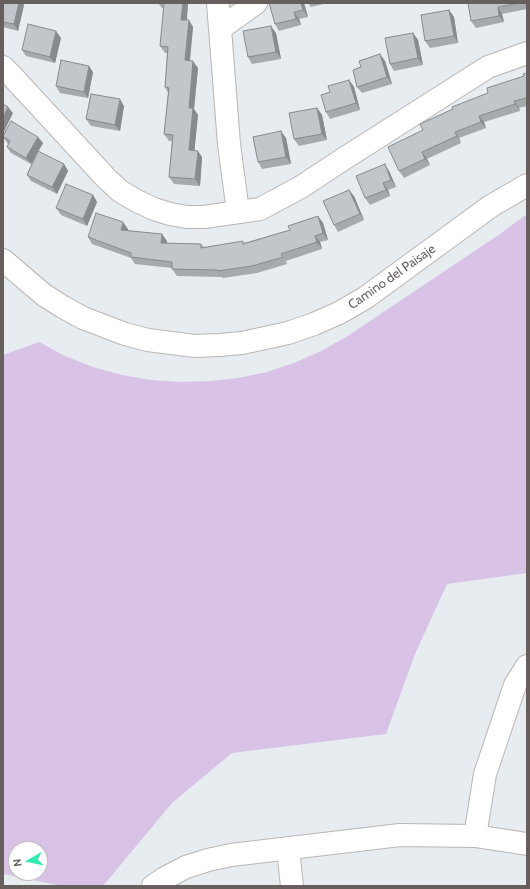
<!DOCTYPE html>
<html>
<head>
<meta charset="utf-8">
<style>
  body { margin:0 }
  #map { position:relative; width:530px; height:889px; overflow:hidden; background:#e6ecf0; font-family:Cabin,sans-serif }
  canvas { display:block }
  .frame { position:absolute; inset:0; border:4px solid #675f5d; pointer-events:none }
  .north { position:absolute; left:8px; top:841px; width:40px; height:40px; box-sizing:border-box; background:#fff; border:1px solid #c2bfbe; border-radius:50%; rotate:261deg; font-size:11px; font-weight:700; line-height:16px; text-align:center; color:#675f5d }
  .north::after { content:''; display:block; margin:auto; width:14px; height:18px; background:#31ebac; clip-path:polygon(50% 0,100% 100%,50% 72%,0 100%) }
</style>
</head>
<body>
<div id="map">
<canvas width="530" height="889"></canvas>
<div class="frame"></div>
<div class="north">N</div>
</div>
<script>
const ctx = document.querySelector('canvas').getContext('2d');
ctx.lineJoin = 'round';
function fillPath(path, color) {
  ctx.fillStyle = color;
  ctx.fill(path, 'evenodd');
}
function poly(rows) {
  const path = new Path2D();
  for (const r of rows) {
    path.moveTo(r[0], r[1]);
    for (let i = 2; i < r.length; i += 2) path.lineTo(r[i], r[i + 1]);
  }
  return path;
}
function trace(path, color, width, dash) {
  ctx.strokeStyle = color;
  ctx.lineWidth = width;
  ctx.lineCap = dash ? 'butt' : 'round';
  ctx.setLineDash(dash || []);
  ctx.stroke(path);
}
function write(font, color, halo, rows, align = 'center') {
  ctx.font = font + ' Cabin,sans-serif';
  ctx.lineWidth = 3;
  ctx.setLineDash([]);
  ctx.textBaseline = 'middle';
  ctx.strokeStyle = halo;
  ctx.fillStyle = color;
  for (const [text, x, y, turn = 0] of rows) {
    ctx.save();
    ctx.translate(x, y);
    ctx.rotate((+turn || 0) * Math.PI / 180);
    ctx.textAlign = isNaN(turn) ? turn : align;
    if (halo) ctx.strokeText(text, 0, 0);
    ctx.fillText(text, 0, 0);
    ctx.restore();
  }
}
fillPath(poly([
  [527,214,527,573,447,584,415,654,386,734,232,753,172,803,103,886,62,886,3,874,3,355,39,342,65,356,93,367,122,375,151,380,181,382,210,381,238,378,267,372,294,363,321,351,346,337,500,234],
  [16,849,40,849,40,873,16,873]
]), '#d8c3e7');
const minor = poly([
  [218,3,229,144,238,212],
  [221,28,256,3],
  [3,67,11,75,106,178,120,191,137,201,154,209,170,214,187,217,204,217,260,209,301,187,345,158,488,67,527,53],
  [3,260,44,295,63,307,83,318,125,334,148,340,195,346,219,345,242,343,288,333,314,324,339,313,365,298,491,206,527,185],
  [475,836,485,774,515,685,527,666],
  [288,849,292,886],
  [153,886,165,878,186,867,208,860,231,855,400,835,475,836,527,844]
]);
trace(minor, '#bbb5b3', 24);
trace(minor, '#fff', 22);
fillPath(poly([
  [3,3,24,5,18,31,3,27],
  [158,3,188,3,187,20,193,27,190,61,198,68,194,109,198,115,194,150,202,157,200,186,174,184,169,177,172,141,169,141,164,134,168,93,165,87,167,53,165,53,160,46,164,8,162,8],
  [269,3,304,3,308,17,299,19,301,25,279,31,275,24],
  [308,3,328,3,311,7],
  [468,3,527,3,527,9,502,14,504,22,476,28,471,21],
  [449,10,454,17,458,43,430,48,425,41],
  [276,33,281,59,252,64,248,57],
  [413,33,418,40,423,65,394,71,390,64],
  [61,38,55,63,26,56,22,50],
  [385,61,392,84,362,93,357,87],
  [93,72,88,98,60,93,56,86],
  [527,73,527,106,519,108,520,111,484,122,486,128,459,138,461,143,427,159,430,165,404,178,399,171,423,130,488,93,524,76],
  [349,80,354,87,360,110,330,119,326,112,330,92],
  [124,106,120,131,91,126,86,119],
  [317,108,322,115,327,140,299,146,294,139],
  [3,137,43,143,38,152,64,164,68,171,57,194,31,181,27,175,33,160,31,164,11,153,7,147,8,144],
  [286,138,291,164,262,169,258,162],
  [389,171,396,187,388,190,390,196,370,205,365,198],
  [93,195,97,202,87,226,61,215,56,208],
  [354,196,364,220,338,232,334,225],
  [318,216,323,223,328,240,320,242,322,249,286,261,287,264,257,273,223,278,222,277,177,276,172,269,172,268,135,264,131,258,92,244,88,237,128,229,128,230,167,241,167,243,201,244,204,247,244,243,290,230]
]), '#a5aaad');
fillPath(poly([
  [19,3,23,3,24,5,18,31,14,24],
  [183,3,188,3,186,26,181,20],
  [301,3,304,3,308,17,303,10],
  [498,7,502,14,504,22,499,16],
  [449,10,454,17,458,43,454,36],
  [294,12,299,19,301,25,296,19],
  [189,20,193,27,189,67,185,60],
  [271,26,276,33,281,59,276,52],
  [56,31,61,38,55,63,50,57],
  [413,33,418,40,423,65,418,58],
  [380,54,385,61,392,84,387,77],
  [193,61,198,68,194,109,198,115,194,156,189,150,189,108],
  [89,66,93,72,88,98,84,92],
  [349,80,354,87,360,110,356,103],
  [120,99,124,106,120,131,115,125],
  [514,101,519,108,520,111,515,104],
  [8,107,13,113,3,134,3,118],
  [317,108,322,115,327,140,322,134],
  [479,116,484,122,486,128,481,122],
  [281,131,286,138,291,164,286,157],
  [455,132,459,138,461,143,457,136],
  [38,137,43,143,31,164,26,158],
  [198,151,202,157,200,186,195,179],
  [422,152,427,159,430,165,425,159],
  [64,164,68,171,57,194,52,187],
  [385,164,389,171,396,187,391,180],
  [383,183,388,190,390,196,386,190],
  [349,190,354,196,364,220,360,214],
  [93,195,97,202,87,226,83,219],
  [318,216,323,223,328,240,323,233],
  [123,222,128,229,126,236,121,230],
  [162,234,167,241,166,250,161,243],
  [315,236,320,242,322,249,317,242]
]), '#868b8d');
const building = poly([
  [3,3,19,3,14,24,3,22,3,3],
  [164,3,183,3,181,20,189,20,185,60,193,61,189,108,193,108,189,150,198,151,195,179,169,177,173,135,164,134,169,88,165,87,168,47,160,46,164,3],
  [269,3,301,3,303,10,294,12,296,19,275,24,269,3],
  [468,3,519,3,498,7,499,16,471,21,468,3],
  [449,10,454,36,425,41,421,15,449,10],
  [28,24,56,31,50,57,22,50,28,24],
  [271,26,276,52,248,57,243,31,271,26],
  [413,33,418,58,390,64,385,38,413,33],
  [380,54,387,77,357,87,353,70,361,67,359,61,380,54],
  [61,60,89,66,84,92,56,86,61,60],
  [527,73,527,98,514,101,515,104,479,116,481,122,455,132,457,136,422,152,425,159,399,171,388,147,423,130,420,124,453,109,452,107,488,93,487,88,524,76,523,74,527,73],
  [349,80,356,103,326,112,321,95,330,92,328,86,349,80],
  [91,94,120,99,115,125,86,119,91,94],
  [3,104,8,107,3,118,3,104],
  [317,108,322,134,294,139,289,113,317,108],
  [11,121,38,137,26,158,7,147,10,141,3,137,3,136,11,121],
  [281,131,286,157,258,162,253,137,281,131],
  [38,151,64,164,52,187,27,175,38,151],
  [385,164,391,180,383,183,386,190,365,198,356,176,385,164],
  [66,184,93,195,83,219,56,208,66,184],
  [349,190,360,214,334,225,323,201,349,190],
  [96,213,123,222,121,230,162,234,161,243,201,244,201,248,243,241,243,244,290,230,288,226,318,216,323,233,315,236,317,242,281,254,283,257,252,266,218,271,218,270,172,269,172,262,131,257,131,253,88,237,96,213]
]);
fillPath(building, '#c0c6c9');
trace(building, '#868b8d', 1);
write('13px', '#675f5d', '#fff', [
  ["Camino del Paisaje",392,277,-35]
]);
</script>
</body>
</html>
